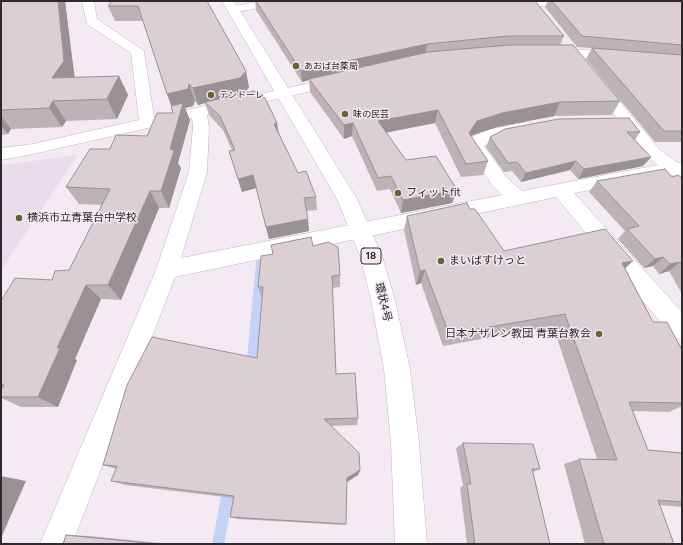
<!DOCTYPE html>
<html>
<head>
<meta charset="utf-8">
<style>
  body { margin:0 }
  #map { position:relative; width:683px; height:545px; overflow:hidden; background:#f4eaf4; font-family:Figtree,sans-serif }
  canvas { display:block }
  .frame { position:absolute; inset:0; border:2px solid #2d292d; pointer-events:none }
</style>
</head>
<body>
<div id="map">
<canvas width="683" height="545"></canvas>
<div class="frame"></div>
</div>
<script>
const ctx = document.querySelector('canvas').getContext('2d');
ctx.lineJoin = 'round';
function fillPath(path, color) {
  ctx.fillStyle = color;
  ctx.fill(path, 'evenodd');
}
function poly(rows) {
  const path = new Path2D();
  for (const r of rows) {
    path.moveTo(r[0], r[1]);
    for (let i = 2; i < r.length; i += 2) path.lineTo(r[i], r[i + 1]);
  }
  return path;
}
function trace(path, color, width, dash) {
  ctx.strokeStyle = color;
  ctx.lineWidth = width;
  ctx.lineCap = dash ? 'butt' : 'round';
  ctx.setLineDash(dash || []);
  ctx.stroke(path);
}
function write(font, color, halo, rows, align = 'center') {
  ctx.font = font + ' Figtree,"Noto Sans JP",sans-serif';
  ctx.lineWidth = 3;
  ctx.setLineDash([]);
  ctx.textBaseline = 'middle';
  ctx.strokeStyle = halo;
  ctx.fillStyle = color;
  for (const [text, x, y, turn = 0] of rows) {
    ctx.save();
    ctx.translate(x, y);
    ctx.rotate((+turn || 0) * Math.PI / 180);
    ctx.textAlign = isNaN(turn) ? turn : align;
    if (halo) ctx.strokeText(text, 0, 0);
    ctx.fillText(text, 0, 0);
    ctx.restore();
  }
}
fillPath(poly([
  [78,155,1,270,1,165]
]), '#ebdceb');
fillPath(poly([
  [261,250,265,253,256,368,254,371,251,372,248,371,246,368,257,253,261,250],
  [229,481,233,483,235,487,224,544,212,544,223,487,225,483,229,481]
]), '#c4d1f9');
const minor = poly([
  [82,1,94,1,97,19,144,51,154,117,338,77,343,78,345,81,343,84,338,85,207,115,209,127,207,172,181,258,502,195,492,185,466,146,473,136,491,129,527,122,533,124,535,127,533,130,501,137,484,146,506,177,522,191,658,165,648,158,590,84,592,81,602,81,660,150,678,163,682,162,682,179,672,175,574,193,682,312,682,340,673,337,556,197,175,277,72,544,40,544,156,270,189,172,193,127,192,118,33,154,1,160,1,148,33,144,139,120,131,53,87,24,82,1],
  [263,1,290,1,284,4,234,12,228,9,234,6,263,1],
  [529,1,644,1,638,4,533,6,529,5,527,3,529,1],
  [551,48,619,52,624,53,626,56,624,59,619,60,546,55,544,52,546,49,551,48]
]);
const major = poly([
  [222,1,234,1,357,199,382,256,395,300,410,369,419,443,427,544,395,544,391,443,384,369,371,300,360,256,337,199,222,1]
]);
trace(minor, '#beb5be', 1);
trace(major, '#beb5be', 1);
fillPath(minor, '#fff');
fillPath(major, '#fff');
fillPath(poly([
  [1,1,65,1,74,78,119,76,128,95,117,119,66,121,62,127,11,129,8,134,1,135],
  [207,1,249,87,244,93,277,123,279,134,298,173,316,197,317,210,306,211,309,231,269,239,256,188,242,192,229,151,232,150,223,130,209,115,205,103,198,105,195,101,193,106,185,108,190,120,178,163,181,168,169,208,159,208,121,300,101,299,75,359,77,360,58,407,21,407,1,398,1,301,52,280,69,270,102,205,79,204,66,187,110,149,147,136,173,113,171,105,143,21,115,21,108,6],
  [255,1,535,1,564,36,560,45,620,101,612,115,554,116,497,127,473,135,471,136,488,161,483,175,461,177,435,123,386,133,406,160,457,190,452,203,401,213,390,189,377,191,352,136,344,139,310,92,309,80,302,82,256,10],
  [548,1,682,1,682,142,655,142,586,59,592,48,607,49,577,47,545,7],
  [505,129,640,132,635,140,651,157,643,166,578,179,570,170,521,182,512,171,504,172,486,147,490,137],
  [672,177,682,178,682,294,669,271,659,274,653,266,644,268,618,239,625,231,589,192,597,181],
  [470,209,504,251,625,268,653,322,682,350,682,406,669,412,633,411,648,450,682,453,682,507,659,505,674,544,585,544,564,464,579,459,597,459,553,326,443,346,421,283,416,285,404,230,407,216],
  [313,246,340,275,340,287,332,288,336,374,358,418,357,425,331,426,360,470,358,475,347,482,345,525,237,519,230,517,233,498,125,485,111,481,116,469,103,465,257,358,262,299,258,287],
  [463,443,540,469,533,472,550,544,467,544,460,487,463,486,456,448],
  [66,535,89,536,170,544,63,544]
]), '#bdb2b6');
fillPath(poly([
  [58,1,65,1,75,80,52,78],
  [427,44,425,55,309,79,309,80,302,82,301,71],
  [246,71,249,87,243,95,205,102,205,103,198,105,193,88],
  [119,76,128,95,117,119,107,99],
  [189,84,195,101,193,106,185,108,190,120,178,163,181,168,169,208,161,191,170,149,173,110,167,94],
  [53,101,66,121,62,127,49,108],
  [560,102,554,116,497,127,473,135,464,146,469,133,477,121,502,113],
  [438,110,435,123,377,134,378,121],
  [1,116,11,129,8,134,1,126],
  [277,123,279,136,274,124],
  [353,123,352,136,344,139,344,125],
  [651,157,643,166,578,179,584,169],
  [576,161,570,170,521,182,526,173],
  [253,175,256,188,242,192,238,179],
  [457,190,452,203,401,213,403,200],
  [150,191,159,208,121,300,108,285],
  [308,219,309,231,269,239,266,227],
  [663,257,653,266,644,268,655,259],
  [633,261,619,274,622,263],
  [680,262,669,271,659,274,670,264],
  [425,270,421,283,416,285,420,271],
  [86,285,101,299,75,359,77,360,58,407,38,397,57,348],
  [360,470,358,475,347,482,347,478],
  [1,476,26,481,1,538]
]), '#9a9194');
const building = poly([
  [1,1,58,1,64,61,52,78,119,76,107,99,53,101,49,108,1,110,1,1],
  [112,1,207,1,246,71,240,78,193,88,189,84,188,89,167,94,138,6,108,6,112,1],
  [256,1,535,1,564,36,508,36,427,44,301,71,256,1],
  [552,1,682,1,682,45,582,36,552,1],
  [509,45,573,45,620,101,560,102,502,113,477,121,469,133,488,161,466,164,438,110,378,121,406,160,436,156,457,190,403,200,391,176,378,178,353,123,344,125,309,79,428,52,509,45],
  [592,48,682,55,682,131,664,131,592,48],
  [254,91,265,98,277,123,274,124,298,173,306,171,316,197,304,198,308,219,266,227,253,175,238,179,229,151,235,150,220,116,205,102,254,91],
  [183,103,170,149,174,151,161,191,150,191,108,285,86,285,57,348,60,348,38,397,1,397,1,390,4,385,1,385,1,301,15,278,52,280,55,271,69,270,110,189,66,187,90,149,110,149,116,135,147,136,157,113,173,113,171,106,183,103],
  [629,118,640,132,627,132,651,157,584,169,576,161,526,173,517,162,508,163,490,137,505,129,559,119,629,118],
  [665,169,672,177,678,175,682,178,682,265,680,262,670,264,663,257,655,259,627,229,639,226,597,181,665,169],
  [467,203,470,209,475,209,504,251,605,229,633,261,622,263,653,322,667,322,682,350,682,403,629,402,648,450,682,453,682,502,658,500,674,544,604,544,579,459,617,460,565,314,449,334,425,270,420,271,407,216,467,203],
  [311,237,313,246,328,242,338,247,340,275,332,276,336,374,355,373,358,418,324,419,359,453,360,470,347,478,346,524,230,517,234,496,111,481,117,466,103,465,127,385,152,337,257,358,263,287,258,287,261,256,273,254,271,245,311,237],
  [463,443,533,444,540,469,532,469,550,544,475,544,467,484,471,484,463,443],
  [66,535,157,544,63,544,66,535]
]);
fillPath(building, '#dccfd4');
trace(building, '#9a9194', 1);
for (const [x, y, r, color] of [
  [296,66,4,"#666330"],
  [211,95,4,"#666330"],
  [345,114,4,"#666330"],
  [398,193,4,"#666330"],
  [19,218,4,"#666330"],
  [441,261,4,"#666330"],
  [599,334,4,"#666330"]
]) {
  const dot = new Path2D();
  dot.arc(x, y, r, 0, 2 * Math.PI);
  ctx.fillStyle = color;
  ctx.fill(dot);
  trace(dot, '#f4eaf4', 1.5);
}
write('9px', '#2d292d', '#f4eaf4', [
  ["あおば台薬局",304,66],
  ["テンドーレ",219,95],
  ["味の民芸",353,114]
], 'left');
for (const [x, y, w] of [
  [371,256,20]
]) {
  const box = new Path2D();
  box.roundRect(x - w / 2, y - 8, w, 16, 3);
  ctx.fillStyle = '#f4eaf4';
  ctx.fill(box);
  trace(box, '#2d292d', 1);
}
write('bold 10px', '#2d292d', null, [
  ["18",371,256]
]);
write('11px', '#2d292d', '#f4eaf4', [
  ["フィットfit",406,193],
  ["横浜市立青葉台中学校",27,218],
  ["まいばすけっと",449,261],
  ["日本ナザレン教団 青葉台教会",591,334,"right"]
], 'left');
write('11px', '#2d292d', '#f4eaf4', [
  ["環状4号",383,302,76]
]);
</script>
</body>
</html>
